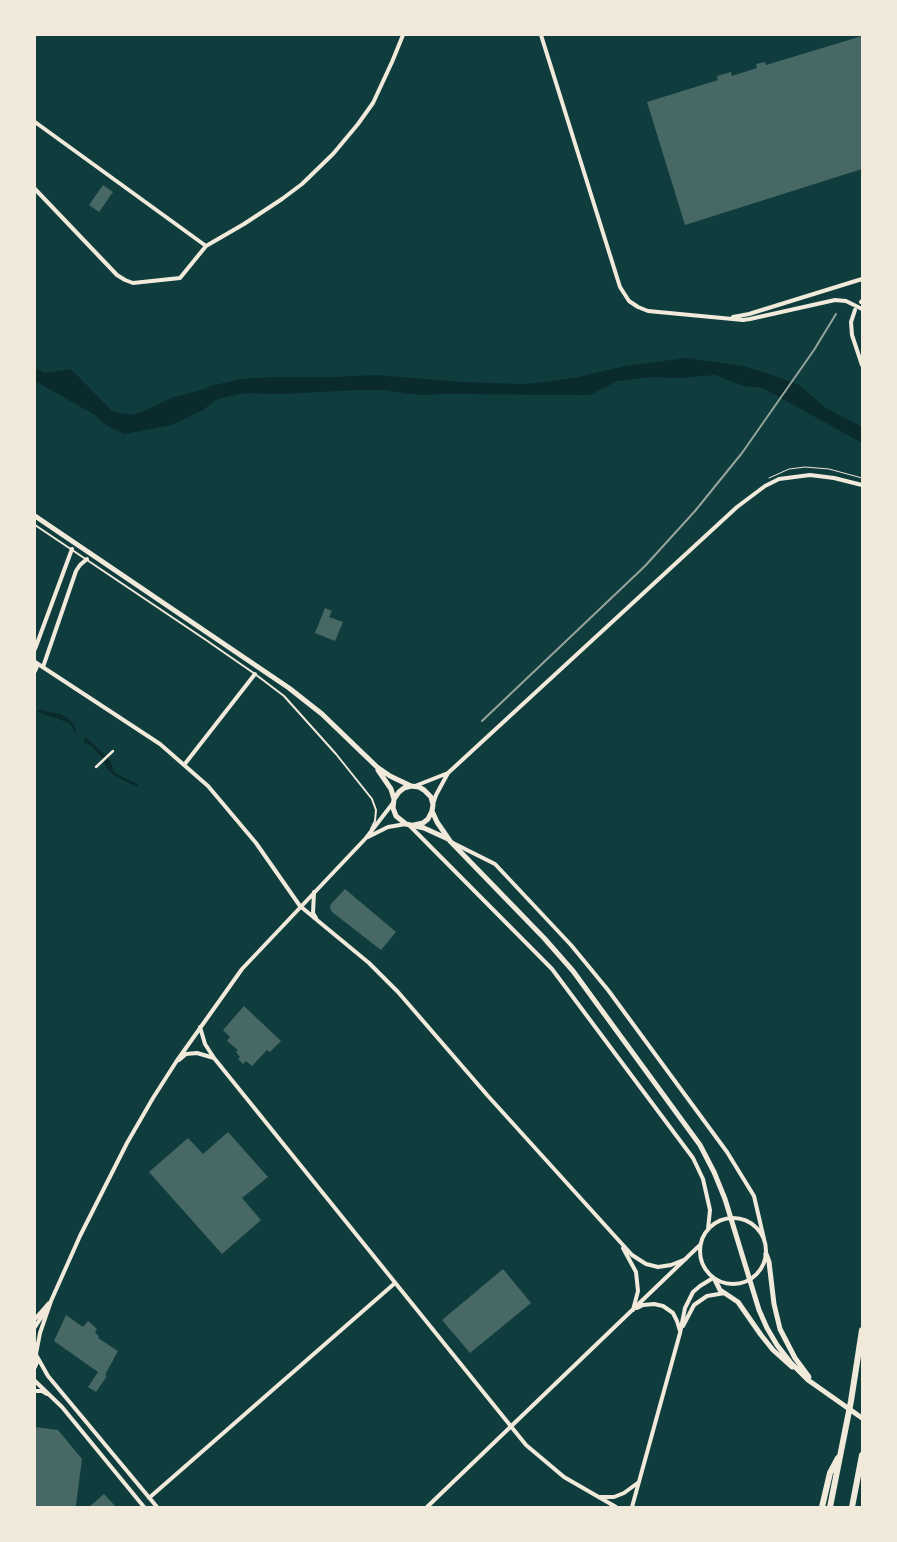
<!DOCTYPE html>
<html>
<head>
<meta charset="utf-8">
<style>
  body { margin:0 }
  #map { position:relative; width:897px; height:1542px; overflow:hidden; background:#0f3d3e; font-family:Jost,sans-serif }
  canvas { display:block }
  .frame { position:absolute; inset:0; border:36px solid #f1e9da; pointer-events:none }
</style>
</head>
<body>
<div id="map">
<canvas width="897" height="1542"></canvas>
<div class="frame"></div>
</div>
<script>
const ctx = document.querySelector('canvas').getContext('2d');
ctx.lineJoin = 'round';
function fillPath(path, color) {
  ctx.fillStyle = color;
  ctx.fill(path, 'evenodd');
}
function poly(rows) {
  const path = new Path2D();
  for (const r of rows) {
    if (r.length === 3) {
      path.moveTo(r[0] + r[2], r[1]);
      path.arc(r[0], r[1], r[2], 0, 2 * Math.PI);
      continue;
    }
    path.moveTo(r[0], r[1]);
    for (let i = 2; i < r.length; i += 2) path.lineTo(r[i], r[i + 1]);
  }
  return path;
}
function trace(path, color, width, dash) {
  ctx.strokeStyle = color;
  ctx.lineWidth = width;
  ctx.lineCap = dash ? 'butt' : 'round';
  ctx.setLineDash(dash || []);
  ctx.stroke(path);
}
fillPath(poly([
  [687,358,743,366,775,376,799,385,826,408,862,427,862,443,763,388,743,386,715,375,679,378,653,377,617,381,590,395,440,394,424,395,409,394,384,390,359,390,282,394,245,393,218,399,201,411,172,425,124,434,106,425,95,415,35,381,35,368,44,373,71,369,111,410,119,413,132,415,142,412,171,398,204,389,210,386,242,379,273,377,334,377,376,375,463,382,522,384,546,382,578,377,625,366],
  [39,710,61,714,71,721,76,729,76,734,70,724,61,720,37,712],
  [85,737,103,753,110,760,115,773,139,785,137,787,115,776,107,769,102,758,90,745,84,743]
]), '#0a2a2b');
fillPath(poly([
  [862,36,862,169,685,225,647,102,718,80,717,76,731,72,732,76,757,68,756,64,765,62,766,65],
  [103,185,113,192,99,212,89,205],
  [325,608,332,611,329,617,343,622,335,641,315,633],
  [345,889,396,932,381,950,332,912,330,908,331,904],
  [244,1006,281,1041,270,1052,267,1050,252,1066,246,1061,243,1064,238,1059,240,1057,236,1052,238,1050,227,1041,230,1037,223,1030],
  [228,1132,268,1177,242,1198,261,1220,222,1254,149,1172,188,1138,203,1154],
  [503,1269,531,1303,470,1353,442,1320],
  [66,1315,83,1327,88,1321,97,1329,95,1333,99,1336,98,1338,118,1351,105,1375,107,1376,96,1392,88,1387,98,1372,54,1341],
  [35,1427,58,1430,82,1459,76,1505,74,1507,35,1507],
  [104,1494,116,1507,89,1507]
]), '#486865');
trace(poly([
  [769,478,789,469,805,467,829,469,862,478]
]), '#f1e9da', 1);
trace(poly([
  [35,525,206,640,255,674,284,696,336,754,372,799,376,810,375,821,371,829]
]), '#f1e9da', 2);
trace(poly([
  [96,767,113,751]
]), '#f1e9da', 2.5);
trace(poly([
  [541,35,620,287,629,301,638,307,648,311,743,320,750,319,835,300,846,301,862,309],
  [35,122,206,246],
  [35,189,117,275,125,280,133,283,180,278,206,246,244,224,282,199,302,184,333,154,358,124,373,103,392,62,403,35],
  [861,302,862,301],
  [855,310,851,322,852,335,862,365],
  [733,317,749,314,862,279],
  [35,649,72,549],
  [35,662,160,744,208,786,256,843,300,906,369,963,398,992,488,1096,632,1255,646,1264,658,1267,671,1265,686,1259],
  [43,667,76,571,80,565,87,559],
  [35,671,38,664],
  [184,765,255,674],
  [415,786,448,773,737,507,765,486,779,479,810,475,834,478,862,485],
  [433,804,436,795,448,773],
  [409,825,552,969,693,1158,703,1179,710,1210,708,1229],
  [368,837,388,827,406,824],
  [453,843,495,864,571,945,608,990,727,1152,754,1196,764,1239],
  [314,892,313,913,316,918],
  [200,1027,205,1044,214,1058,526,1445,564,1477,616,1507],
  [179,1060,186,1054,197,1053,214,1058],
  [733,1251,33],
  [623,1248,636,1272,638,1291,633,1310],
  [637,1308,643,1305,654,1304,663,1306,673,1313,677,1321,680,1331],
  [35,1319,49,1303],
  [683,1326,694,1305,707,1296,725,1293],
  [35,1327,46,1310],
  [35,1353,48,1376,157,1507],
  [36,1354,40,1333,51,1301,80,1236,127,1143,153,1098,176,1062,242,969,366,838,393,803],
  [35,1367,37,1362,37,1357],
  [35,1381,62,1407,144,1507],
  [35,1391,42,1391,47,1394],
  [600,1497,614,1497,624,1493,639,1482],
  [149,1498,395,1283],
  [427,1507,701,1244],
  [632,1507,680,1333,685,1308,693,1292,700,1286,713,1278]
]), '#f1e9da', 4);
trace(poly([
  [35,516,289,688,322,714,377,767,390,776,411,786],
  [378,770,391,789,394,799],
  [432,811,437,822,450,841,544,938,573,971,700,1145,714,1172,725,1199,759,1310,767,1328,777,1345,791,1363,808,1380,862,1418],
  [414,825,423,823,428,819,432,811,433,805,431,797,424,790,419,787,411,786,404,788,399,792,394,799,393,808,396,816,406,824,424,828,448,839],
  [766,1254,769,1262,774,1304,780,1329,795,1358,809,1377],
  [715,1280,720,1290,738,1302,761,1335,773,1350,792,1367]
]), '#f1e9da', 5);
trace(poly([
  [822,1507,830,1473,838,1458],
  [830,1507,851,1401,862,1330],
  [852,1507,862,1455]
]), '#f1e9da', 6);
trace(poly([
  [482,721,645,566,695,511,742,453,814,350,836,314]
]), '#97a49c', 2);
</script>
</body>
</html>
